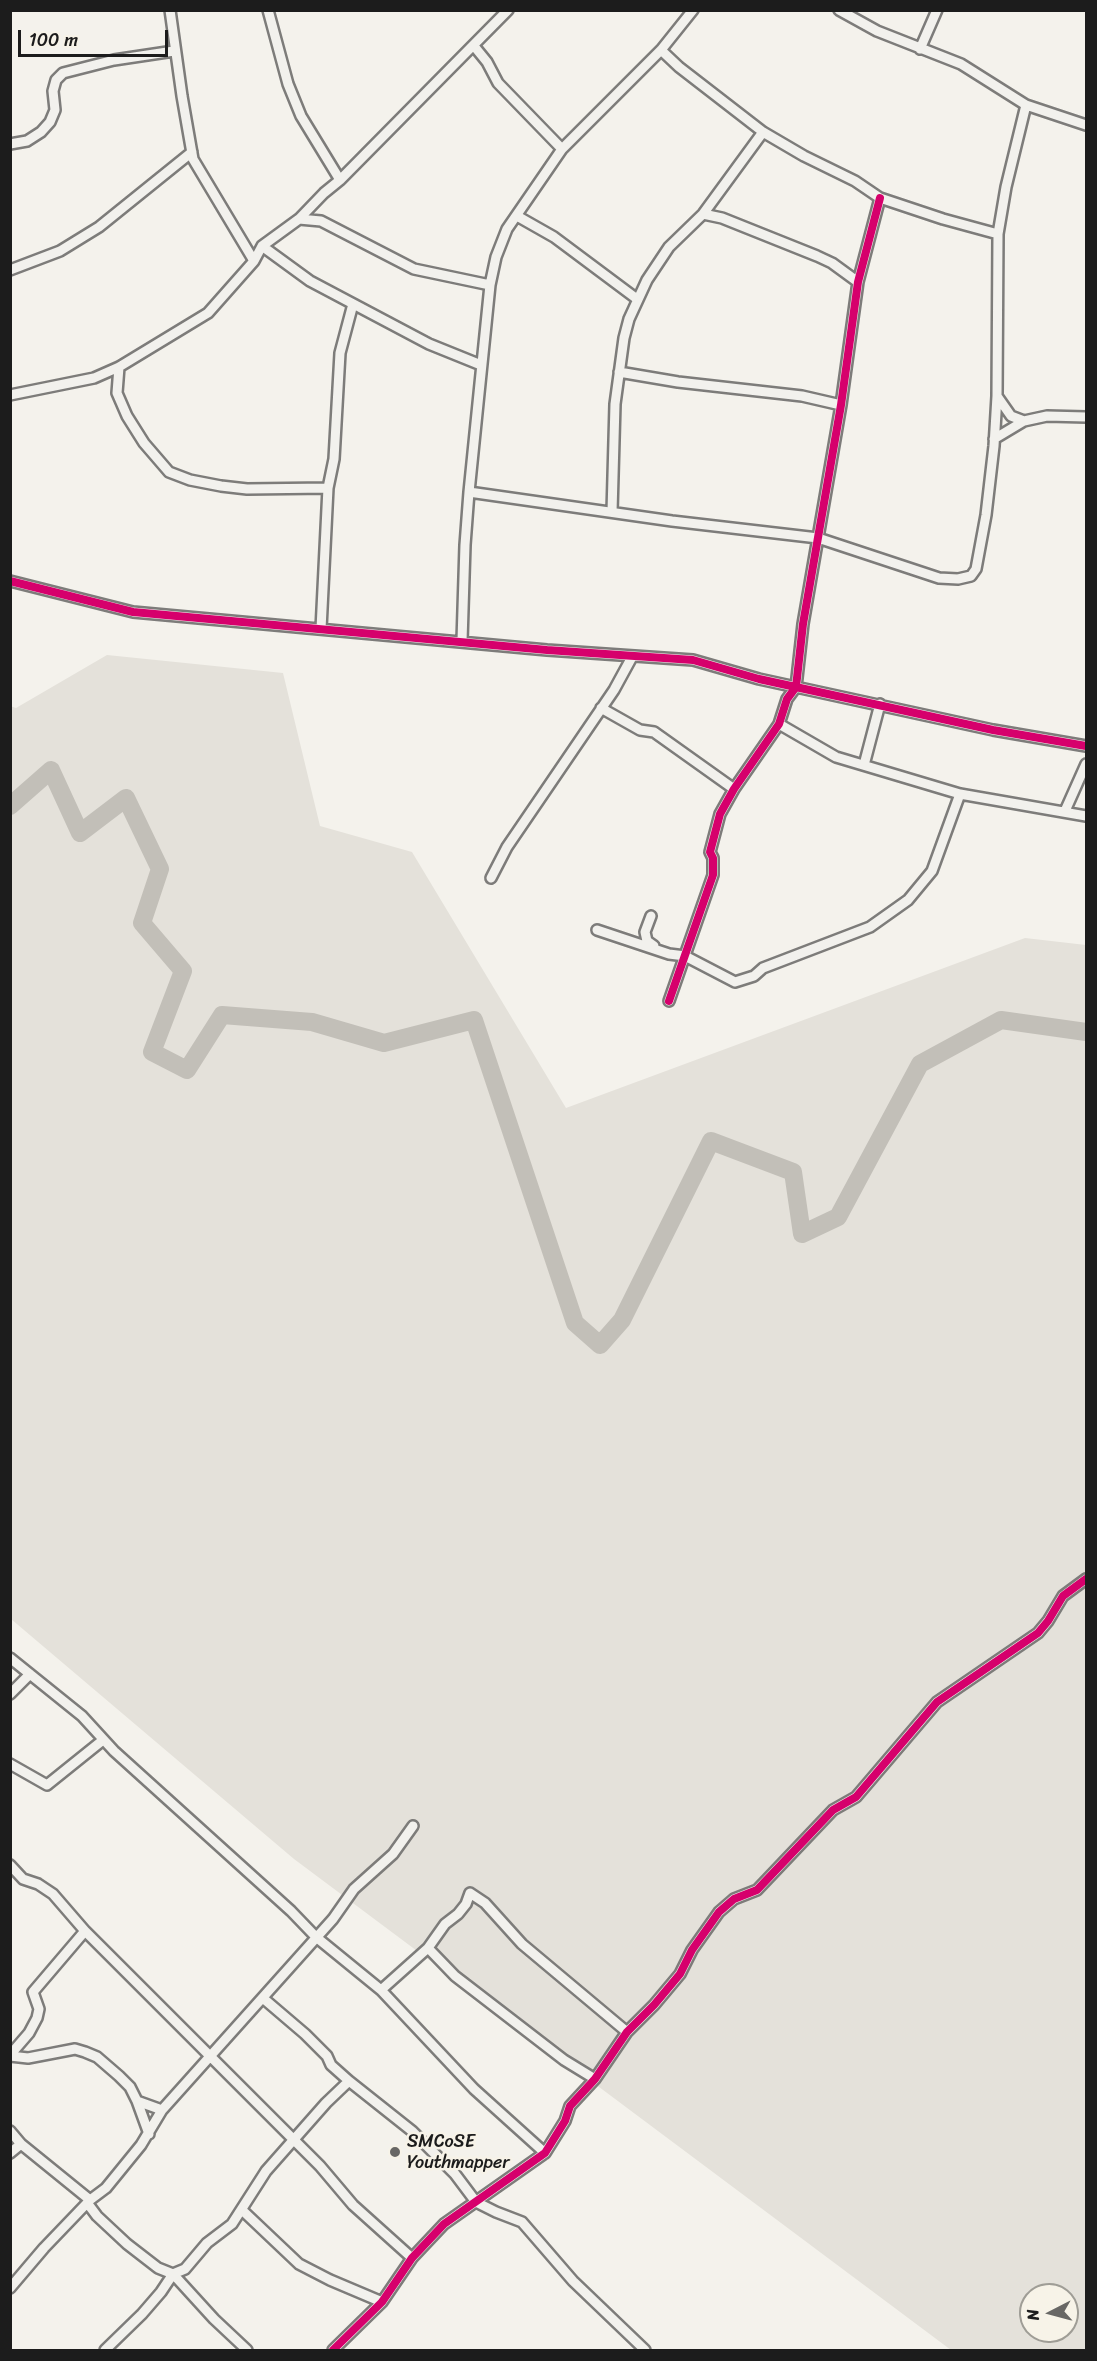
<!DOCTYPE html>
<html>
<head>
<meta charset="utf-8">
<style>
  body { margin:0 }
  #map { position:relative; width:1097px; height:2361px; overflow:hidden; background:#f4f2ec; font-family:Sriracha,sans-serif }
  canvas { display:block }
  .frame { position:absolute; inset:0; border:12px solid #1c1c1c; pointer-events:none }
  .north { position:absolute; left:1019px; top:2283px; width:60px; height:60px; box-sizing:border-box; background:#f7f3e8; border:2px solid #9f9d96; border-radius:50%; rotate:264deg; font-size:16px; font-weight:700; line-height:24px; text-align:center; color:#1c1c1c }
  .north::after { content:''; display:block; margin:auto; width:21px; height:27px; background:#686765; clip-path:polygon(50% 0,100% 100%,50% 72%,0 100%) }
  .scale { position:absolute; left:18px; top:30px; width:150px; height:27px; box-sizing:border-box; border:3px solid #1c1c1c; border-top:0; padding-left:8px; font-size:18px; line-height:21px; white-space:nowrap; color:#1c1c1c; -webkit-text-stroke:4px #f7f3e8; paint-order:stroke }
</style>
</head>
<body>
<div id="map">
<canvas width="1097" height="2361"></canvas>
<div class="frame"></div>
<div class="north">N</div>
<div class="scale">100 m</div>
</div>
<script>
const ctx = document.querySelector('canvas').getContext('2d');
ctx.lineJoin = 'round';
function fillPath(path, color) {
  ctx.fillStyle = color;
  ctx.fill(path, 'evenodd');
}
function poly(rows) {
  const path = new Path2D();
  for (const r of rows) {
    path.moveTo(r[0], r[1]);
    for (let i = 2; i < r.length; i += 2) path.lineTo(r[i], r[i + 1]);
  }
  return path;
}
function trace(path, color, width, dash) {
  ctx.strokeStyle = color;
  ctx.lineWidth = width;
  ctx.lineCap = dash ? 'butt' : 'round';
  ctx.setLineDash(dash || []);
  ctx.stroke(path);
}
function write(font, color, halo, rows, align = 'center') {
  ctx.font = font + ' Sriracha,sans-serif';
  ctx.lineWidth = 5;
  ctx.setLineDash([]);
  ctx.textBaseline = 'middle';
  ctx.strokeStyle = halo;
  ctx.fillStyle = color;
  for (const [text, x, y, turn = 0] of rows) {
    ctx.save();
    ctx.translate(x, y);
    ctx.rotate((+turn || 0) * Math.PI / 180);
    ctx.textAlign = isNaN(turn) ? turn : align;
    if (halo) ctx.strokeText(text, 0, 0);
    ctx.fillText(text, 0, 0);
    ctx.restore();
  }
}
fillPath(poly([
  [107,655,283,673,320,826,412,852,566,1108,1025,938,1086,945,1086,2350,951,2350,294,1859,11,1619,10,706,16,708],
  [1031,2295,1067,2295,1067,2331,1031,2331]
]), '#e4e1da');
trace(poly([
  [10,806,51,770,80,833,126,798,160,869,142,923,183,971,152,1052,187,1070,222,1015,312,1022,384,1043,474,1020,575,1323,600,1345,622,1320,711,1141,793,1172,802,1234,838,1217,920,1064,1001,1020,1086,1032]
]), '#c2bfb8', 18);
const street = poly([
  [170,10,182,96,193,159,254,261],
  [268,10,288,84,301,116,340,180],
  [839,10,877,31,961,64,1026,105,1086,125],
  [474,46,487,62,498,83,562,149],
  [920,49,937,10],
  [661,50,679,67,763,132,804,156,855,181,880,198,943,219,998,234],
  [10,144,27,141,41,132,50,122,55,110,53,91,56,80,63,73,114,60,174,51],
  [703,214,722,218,817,256,832,263,858,282],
  [517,216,554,237,637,299],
  [299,219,321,221,414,269,490,285],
  [262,246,310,281,429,344,481,365],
  [10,270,60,251,99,227,192,152],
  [119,367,117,393,127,416,144,443,169,472,190,480,221,486,247,489,328,488],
  [619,372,678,382,802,396,841,405],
  [10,395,94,378,119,367,208,313,254,261,262,246,299,219,324,193,340,180,508,10],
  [997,396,1011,416,1024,421],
  [994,439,1024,421,1047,416,1086,417],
  [469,492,672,521,818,538,939,578,958,579,971,576,976,569,986,515,994,446,997,396,998,234,1006,187,1026,105],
  [612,512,615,404,624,338,629,319,647,280,669,247,703,214,763,132],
  [10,581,133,612,547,650,693,660,759,679,993,730,1086,746],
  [321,629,328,488,334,459,340,353,353,304],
  [462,641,465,545,469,492,490,285,496,257,507,229,562,149,661,50,693,10],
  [601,708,640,730,654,732,734,789],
  [779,724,836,757,960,794,1086,816],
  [864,765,880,704],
  [1065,811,1086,764],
  [491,878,507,847,614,690,632,657],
  [651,916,645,932,647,941,654,946],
  [597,930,669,954,685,956,735,982,754,976,763,968,870,927,908,900,932,871,960,794],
  [669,1001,713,875,713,858,710,852,720,814,734,789,779,724,787,699,796,687,803,624,841,405,858,282,880,198],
  [10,1658,82,1716,114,1751,291,1911,316,1937,381,1990,474,2089,545,2153],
  [10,1694,30,1674],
  [10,1764,47,1785,103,1740],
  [10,1865,23,1879,38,1884,53,1894,85,1931,320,2166,353,2205,412,2258],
  [428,1948,455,1976,564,2060,595,2079],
  [381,1990,428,1948,445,1924,458,1914,466,1904,470,1893,485,1903,522,1944,627,2032],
  [264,1999,305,2034,327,2056,331,2065,349,2081],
  [10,2055,29,2033,37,2018,39,2009,33,1992,85,1931],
  [10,2056,28,2058,75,2049,85,2052,97,2057,119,2076,130,2087,137,2101,162,2110],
  [137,2101,149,2134],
  [10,2131,21,2144,90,2200],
  [10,2153,21,2144],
  [88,2204,97,2216,127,2244,158,2268,173,2274,214,2319,247,2350],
  [242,2210,299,2264,330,2280,382,2302],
  [10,2288,44,2248,90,2200,106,2188,141,2145,162,2110,333,1919,354,1889,393,1854,413,1826],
  [105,2350,142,2314,161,2292,173,2274,185,2269,207,2243,232,2224,266,2171,326,2103,349,2081,412,2131,455,2174,476,2202,496,2212,522,2222,573,2281,645,2350],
  [333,2350,382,2302,412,2258,444,2224,545,2153,565,2121,570,2106,595,2079,627,2032,654,2005,680,1974,692,1950,719,1912,734,1899,757,1890,833,1810,856,1797,937,1702,1038,1633,1048,1621,1063,1596,1086,1579]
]);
trace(street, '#7d7c7a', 14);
trace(street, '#f2f1ed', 9);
trace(poly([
  [10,581,133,612,547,650,693,660,759,679,993,730,1086,746],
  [669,1001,713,875,713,858,710,852,720,814,734,789,779,724,787,699,796,687,803,624,841,405,858,282,880,198],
  [333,2350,382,2302,412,2258,444,2224,545,2153,565,2121,570,2106,595,2079,627,2032,654,2005,680,1974,692,1950,719,1912,734,1899,757,1890,833,1810,856,1797,937,1702,1038,1633,1048,1621,1063,1596,1086,1579]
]), '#d6006c', 8);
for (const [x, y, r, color] of [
  [395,2152,6,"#686765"]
]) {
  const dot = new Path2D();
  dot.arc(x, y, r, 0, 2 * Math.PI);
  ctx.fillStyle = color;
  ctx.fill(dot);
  trace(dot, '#f7f3e8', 2);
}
write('18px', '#1c1c1c', '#f7f3e8', [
  ["SMCoSE",407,2142],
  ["Youthmapper",407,2163]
], 'left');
</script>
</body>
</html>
